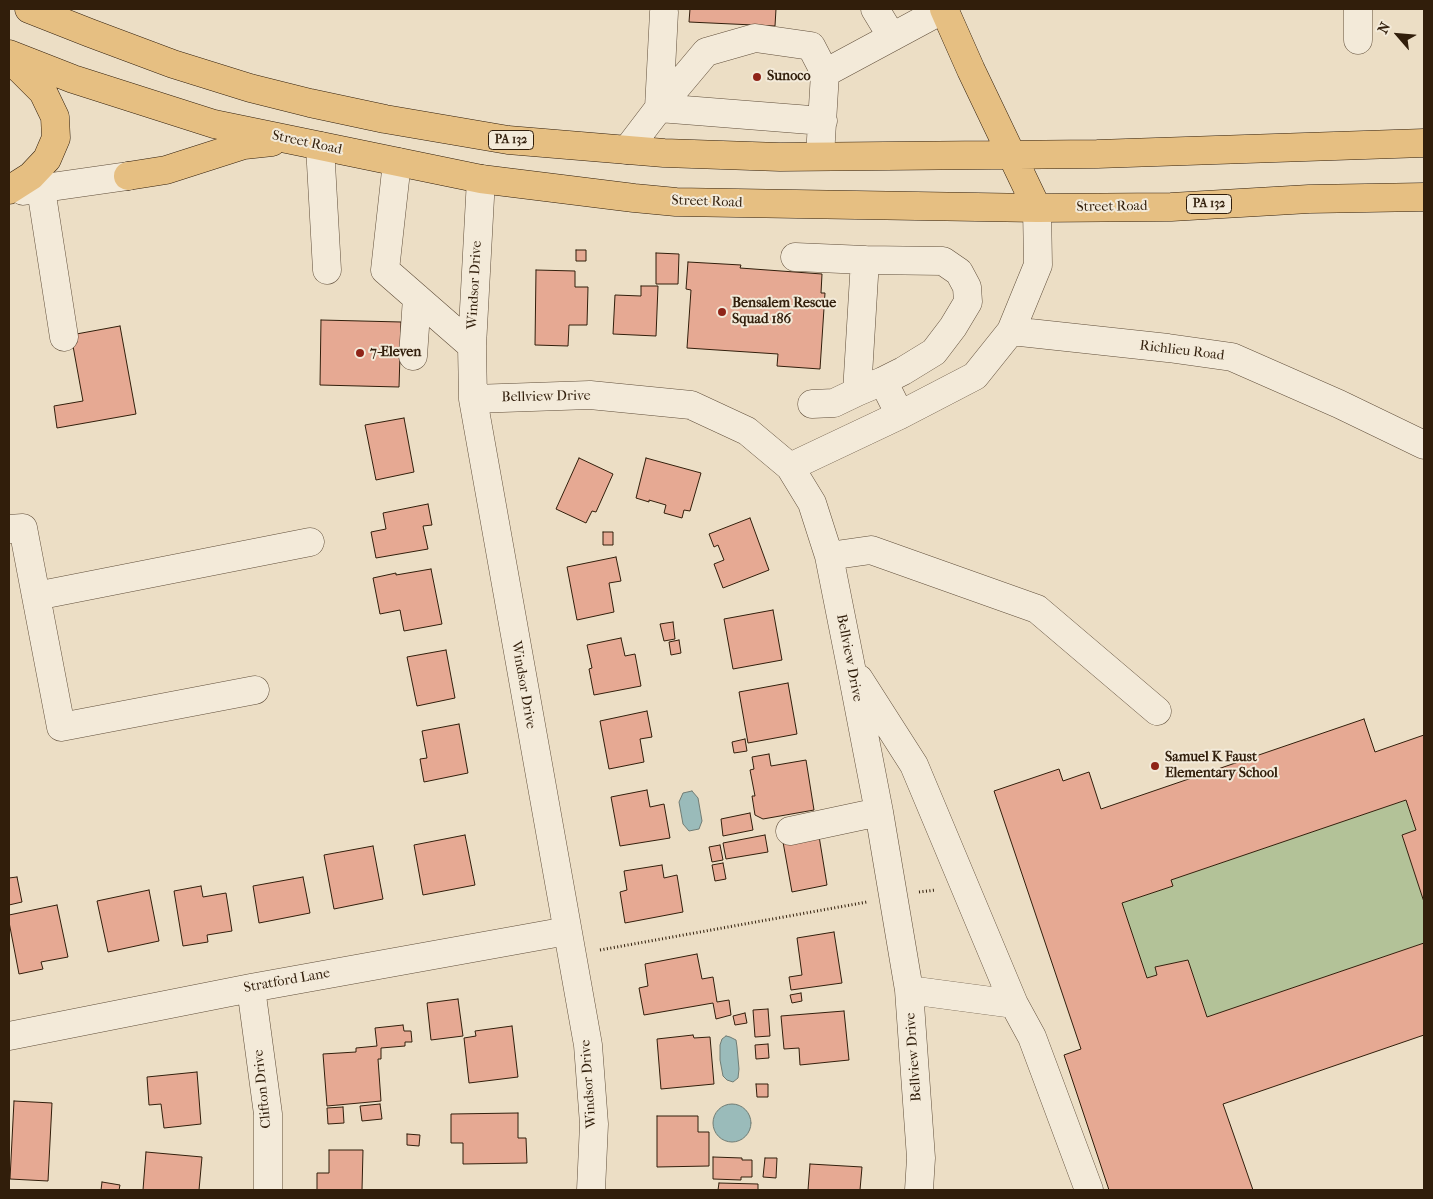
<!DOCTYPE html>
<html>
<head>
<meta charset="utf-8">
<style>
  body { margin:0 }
  #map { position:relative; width:1433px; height:1199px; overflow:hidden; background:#ecdec5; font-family:"IM FELL French Canon",serif }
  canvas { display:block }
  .frame { position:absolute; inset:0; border:10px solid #311e0b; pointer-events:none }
  .north { position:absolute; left:1373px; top:10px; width:50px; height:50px; -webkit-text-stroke:4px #f3ead9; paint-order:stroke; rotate:297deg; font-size:14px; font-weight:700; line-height:20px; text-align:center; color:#311e0b }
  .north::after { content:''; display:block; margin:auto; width:18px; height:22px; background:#311e0b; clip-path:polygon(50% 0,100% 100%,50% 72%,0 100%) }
</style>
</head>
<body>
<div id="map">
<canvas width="1433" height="1199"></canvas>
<div class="frame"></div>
<div class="north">N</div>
</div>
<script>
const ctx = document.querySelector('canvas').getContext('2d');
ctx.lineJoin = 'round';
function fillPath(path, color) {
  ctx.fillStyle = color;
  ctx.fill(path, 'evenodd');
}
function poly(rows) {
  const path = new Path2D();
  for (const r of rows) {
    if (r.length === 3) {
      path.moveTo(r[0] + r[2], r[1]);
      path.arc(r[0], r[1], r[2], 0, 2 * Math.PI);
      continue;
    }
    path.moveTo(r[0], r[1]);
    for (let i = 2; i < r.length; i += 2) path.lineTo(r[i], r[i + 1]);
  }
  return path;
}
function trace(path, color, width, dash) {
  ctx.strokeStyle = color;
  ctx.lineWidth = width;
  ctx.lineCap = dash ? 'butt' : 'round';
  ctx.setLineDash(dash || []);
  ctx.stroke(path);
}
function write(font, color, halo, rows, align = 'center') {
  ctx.font = font + ' "IM FELL French Canon",serif';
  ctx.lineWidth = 4;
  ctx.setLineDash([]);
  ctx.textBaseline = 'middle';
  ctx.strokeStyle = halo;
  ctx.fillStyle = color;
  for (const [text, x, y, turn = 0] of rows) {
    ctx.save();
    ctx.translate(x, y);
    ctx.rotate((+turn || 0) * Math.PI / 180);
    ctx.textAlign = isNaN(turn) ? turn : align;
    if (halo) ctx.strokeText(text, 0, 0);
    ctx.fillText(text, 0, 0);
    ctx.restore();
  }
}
fillPath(poly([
  [1406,800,1416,830,1402,835,1424,902,1424,943,1207,1017,1188,960,1155,967,1157,975,1147,978,1122,903,1173,886,1171,880]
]), '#b3c298');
const water = poly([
  [692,791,698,798,702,821,699,829,689,831,683,824,679,802,683,793,692,791],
  [726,1036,730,1037,736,1040,737,1047,739,1069,738,1078,733,1082,727,1080,723,1076,720,1060,720,1045,722,1039,726,1036],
  [732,1123,19]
]);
fillPath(water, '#9abbba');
trace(water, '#707c74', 1);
const building = poly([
  [690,9,776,9,775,26,689,22,690,9],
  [576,250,586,250,586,261,576,261,576,250],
  [656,253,679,254,678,284,656,284,656,253],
  [688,262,741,265,740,268,822,274,821,293,825,293,820,369,777,366,778,354,687,348,691,290,686,289,688,262],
  [536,270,575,271,575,287,588,287,587,325,569,325,568,346,535,345,536,270],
  [641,286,658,286,656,336,613,334,615,295,641,296,641,286],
  [321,320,401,322,399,387,320,385,321,320],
  [120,326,136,414,57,428,54,406,83,401,71,335,120,326],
  [404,418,414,472,376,480,365,425,404,418],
  [579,458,613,474,596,512,592,511,586,523,556,509,579,458],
  [646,458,701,473,690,511,684,510,682,518,664,513,666,505,649,500,649,502,636,498,646,458],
  [428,504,432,525,423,526,428,549,376,558,371,532,386,529,383,513,428,504],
  [750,518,769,570,723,588,714,564,724,560,718,545,714,547,709,534,750,518],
  [603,532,613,532,613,545,603,545,603,532],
  [616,557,621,581,609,583,614,612,577,620,567,567,616,557],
  [431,569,442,624,404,631,400,610,380,614,373,578,396,573,396,575,431,569],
  [773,610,782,660,733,669,724,619,773,610],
  [673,622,675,639,664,641,660,624,673,622],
  [621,638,625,656,635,654,641,686,594,695,589,669,592,668,587,645,621,638],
  [679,640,681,653,671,655,669,642,679,640],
  [446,650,455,698,417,706,407,657,446,650],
  [788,683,797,734,748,743,739,692,788,683],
  [647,711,652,737,640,739,644,762,609,769,600,721,647,711],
  [1364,719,1375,752,1424,735,1424,902,1402,835,1416,830,1406,800,1171,880,1173,886,1122,903,1147,978,1157,975,1155,967,1188,960,1207,1017,1424,943,1424,1035,1223,1104,1253,1190,1109,1190,1064,1055,1081,1049,994,791,1059,769,1063,781,1089,772,1101,809,1364,719],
  [459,724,468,773,424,782,420,759,427,758,422,731,459,724],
  [745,739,747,751,734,753,732,742,745,739],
  [769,754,771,766,806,760,814,810,763,819,755,815,752,796,755,796,750,770,754,769,752,757,769,754],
  [647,790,650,807,664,804,670,838,620,846,611,797,647,790],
  [750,813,753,830,723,836,721,819,750,813],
  [465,835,475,885,423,895,414,845,465,835],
  [765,835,768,852,726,859,723,843,765,835],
  [819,836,827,885,792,892,783,842,819,836],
  [720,845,723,860,712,862,709,847,720,845],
  [373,846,383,899,334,909,324,855,373,846],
  [723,863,726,879,715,881,712,865,723,863],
  [662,865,664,878,677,875,683,912,625,923,620,892,627,890,624,871,662,865],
  [17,877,22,902,9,905,9,878,17,877],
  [303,877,310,913,259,923,253,886,303,877],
  [201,886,203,897,226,893,232,931,207,935,208,942,183,946,174,891,201,886],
  [149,890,159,941,108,952,97,901,149,890],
  [57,905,68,957,41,962,43,969,19,974,9,922,9,915,57,905],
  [834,932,842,983,791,990,789,977,802,975,797,938,834,932],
  [697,954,702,979,713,977,717,1002,729,1000,731,1015,716,1019,713,1003,644,1015,639,988,648,986,645,964,697,954],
  [801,993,802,1001,792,1003,790,995,801,993],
  [458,999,463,1036,431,1040,427,1003,458,999],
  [768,1009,770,1036,755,1037,753,1010,768,1009],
  [844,1011,849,1060,800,1065,799,1048,784,1049,781,1016,844,1011],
  [745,1013,747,1023,735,1025,733,1016,745,1013],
  [403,1025,404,1031,411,1031,412,1042,405,1042,405,1046,381,1048,381,1059,378,1059,381,1101,327,1106,323,1054,356,1052,356,1048,377,1046,375,1028,403,1025],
  [512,1026,518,1077,469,1083,464,1038,476,1036,475,1031,512,1026],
  [693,1035,694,1038,710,1037,714,1084,661,1089,657,1039,693,1035],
  [768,1044,769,1058,756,1059,755,1045,768,1044],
  [197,1072,201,1124,164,1128,161,1104,149,1105,147,1077,197,1072],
  [756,1084,768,1084,768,1097,757,1097,756,1084],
  [14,1101,52,1103,48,1181,10,1179,14,1101],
  [380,1104,382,1119,362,1121,360,1106,380,1104],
  [343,1107,344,1123,328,1124,327,1108,343,1107],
  [518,1113,518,1138,526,1138,527,1163,463,1164,463,1143,451,1143,451,1114,518,1113],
  [657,1116,698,1116,698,1132,709,1132,709,1166,657,1167,657,1116],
  [407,1134,420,1135,419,1146,407,1145,407,1134],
  [329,1150,363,1150,362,1190,317,1190,317,1173,329,1173,329,1150],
  [146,1152,202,1157,199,1190,143,1190,146,1152],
  [713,1157,742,1158,742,1160,752,1160,752,1177,741,1177,741,1180,713,1179,713,1157],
  [765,1158,777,1158,776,1178,763,1177,765,1158],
  [810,1164,862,1167,860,1190,808,1190,810,1164],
  [102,1182,120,1185,119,1190,101,1190,102,1182],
  [719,1183,758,1184,758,1190,718,1190,719,1183]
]);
fillPath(building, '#e6a993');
trace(building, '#311e0b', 1);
const minor = poly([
  [875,9,892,37],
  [664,12,659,108,823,121],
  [1358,40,1358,9],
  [320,146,327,270],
  [627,150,659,108,706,52,755,38,811,46,825,73],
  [820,156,825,73,944,9],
  [397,162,385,270,472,346],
  [481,179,472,346,473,399,588,1045,594,1124,591,1190],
  [41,189,64,337],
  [23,191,128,176],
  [795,257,865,260],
  [1011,331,1168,348,1232,357,1339,404,1424,445],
  [413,356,417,298],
  [883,381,903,371,934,352,953,327,968,302,967,287,959,272,943,261,865,260,857,392,883,381,900,415],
  [473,399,590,395,691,405,747,431,790,467,812,503,829,556,851,667,879,812,909,990,921,1158,919,1190],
  [812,404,834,403,857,392],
  [790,467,900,415,975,376,1011,331,1038,265,1037,208],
  [9,529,23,528,61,727,255,690],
  [829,556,871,550,1037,609,1157,711],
  [36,596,310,542],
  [859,679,914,765,1014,1004,1032,1037,1089,1190],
  [790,831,879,812],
  [251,988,268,1114,268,1190],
  [909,990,1014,1004],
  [9,1036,251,988,567,931]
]);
const major = poly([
  [29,9,90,33,173,64,250,88,310,103,385,119,508,140,664,153,780,157,1097,154,1424,143],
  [944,9,971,70,1037,208],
  [9,54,73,79,214,124,481,179,634,198,676,202,1037,208,1171,207,1309,199,1424,197],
  [128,176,166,170,244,145,272,142],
  [9,190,31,176,47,159,56,138,55,117,43,92,20,69,10,62]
]);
trace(minor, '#604e3a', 29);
trace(major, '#311e0b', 29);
trace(poly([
  [919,892,936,890],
  [600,950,867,902]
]), '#311e0b', 3, [1, 2.5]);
trace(minor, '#f3ead9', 28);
trace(major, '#e6bf82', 28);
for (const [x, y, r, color] of [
  [757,77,5,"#8f2418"],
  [722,312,5,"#8f2418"],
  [360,353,5,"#8f2418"],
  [1155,766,5,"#8f2418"]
]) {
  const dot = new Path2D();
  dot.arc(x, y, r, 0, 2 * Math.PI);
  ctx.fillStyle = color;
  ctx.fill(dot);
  trace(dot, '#f3ead9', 2);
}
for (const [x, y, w] of [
  [511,140,45],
  [1209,204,45]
]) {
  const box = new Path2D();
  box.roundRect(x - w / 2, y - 9.5, w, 19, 4);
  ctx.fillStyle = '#f3ead9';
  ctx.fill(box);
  trace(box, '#311e0b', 1);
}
write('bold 12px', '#311e0b', null, [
  ["PA 132",511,140],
  ["PA 132",1209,204]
]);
write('bold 14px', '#311e0b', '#f3ead9', [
  ["Sunoco",767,77],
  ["Bensalem Rescue",732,304],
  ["Squad 186",732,320],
  ["7-Eleven",370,353],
  ["Samuel K Faust",1165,758],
  ["Elementary School",1165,774]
], 'left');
write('14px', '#311e0b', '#f3ead9', [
  ["Street Road",307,143,12],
  ["Street Road",707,202,2],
  ["Street Road",1112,207,-1],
  ["Windsor Drive",475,285,-87],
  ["Richlieu Road",1182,351,7],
  ["Bellview Drive",546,397,-1],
  ["Bellview Drive",849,658,79],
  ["Windsor Drive",523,685,80],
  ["Stratford Lane",287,981,-10],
  ["Bellview Drive",914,1057,-94],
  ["Windsor Drive",589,1084,-94],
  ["Clifton Drive",263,1089,-96]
]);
</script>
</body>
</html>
